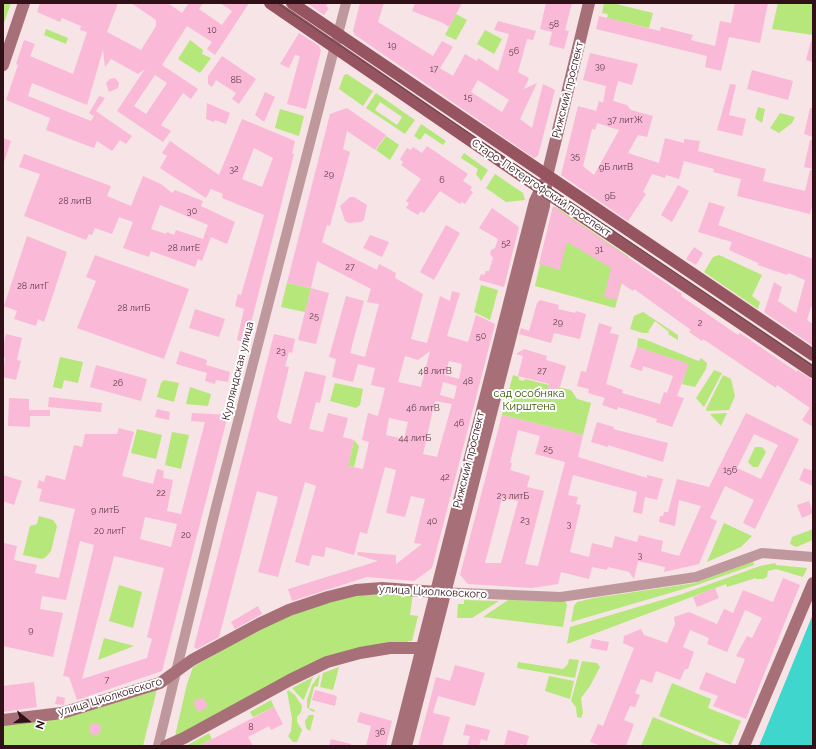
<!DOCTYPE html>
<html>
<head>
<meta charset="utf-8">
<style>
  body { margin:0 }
  #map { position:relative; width:816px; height:749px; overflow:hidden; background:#f7e4e6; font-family:Raleway,sans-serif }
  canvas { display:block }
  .frame { position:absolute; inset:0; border:4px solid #301117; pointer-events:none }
  .north { position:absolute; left:8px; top:701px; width:40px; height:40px; -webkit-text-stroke:3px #fff; paint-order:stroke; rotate:108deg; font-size:11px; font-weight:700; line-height:16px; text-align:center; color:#301117 }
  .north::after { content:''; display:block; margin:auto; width:14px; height:18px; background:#301117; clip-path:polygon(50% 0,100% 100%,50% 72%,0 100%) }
</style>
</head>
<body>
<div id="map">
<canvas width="816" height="749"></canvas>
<div class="frame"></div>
<div class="north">N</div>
</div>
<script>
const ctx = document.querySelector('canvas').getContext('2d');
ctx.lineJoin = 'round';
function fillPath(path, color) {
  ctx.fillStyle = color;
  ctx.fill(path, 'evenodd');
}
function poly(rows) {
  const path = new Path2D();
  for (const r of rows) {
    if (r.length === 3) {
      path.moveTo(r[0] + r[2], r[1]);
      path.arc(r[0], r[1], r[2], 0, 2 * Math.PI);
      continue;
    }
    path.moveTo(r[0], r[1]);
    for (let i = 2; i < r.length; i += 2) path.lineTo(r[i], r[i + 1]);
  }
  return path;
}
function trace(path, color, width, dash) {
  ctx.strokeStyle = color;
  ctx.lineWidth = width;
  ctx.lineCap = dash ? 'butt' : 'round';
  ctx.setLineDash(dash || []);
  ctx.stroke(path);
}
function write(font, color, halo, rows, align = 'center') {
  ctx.font = font + ' Raleway,sans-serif';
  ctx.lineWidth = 4;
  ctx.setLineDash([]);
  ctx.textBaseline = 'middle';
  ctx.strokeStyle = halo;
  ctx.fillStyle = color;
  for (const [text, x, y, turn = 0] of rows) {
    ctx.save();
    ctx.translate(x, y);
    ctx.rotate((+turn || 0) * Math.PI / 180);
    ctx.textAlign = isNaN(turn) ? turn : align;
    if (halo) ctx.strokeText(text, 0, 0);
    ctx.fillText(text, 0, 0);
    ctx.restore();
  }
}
fillPath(poly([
  [3,3,11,3,3,26],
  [604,3,612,3,653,13,649,28,607,18,608,14,602,13],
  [778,3,813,3,813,35,772,29],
  [456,14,467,20,456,40,445,35],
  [46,29,68,38,66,44,44,35],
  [485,30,502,39,494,54,477,44],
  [190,40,203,50,202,54,211,58,200,73,178,59],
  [347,74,373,91,363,106,339,89,344,75],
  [376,93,415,120,405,134,366,108],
  [380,102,402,117,397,125,375,110],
  [758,107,765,109,762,123,755,118],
  [280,109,304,116,299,136,275,128],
  [780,113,795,117,792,123,779,133,770,128],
  [421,124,446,141,443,145,425,133,420,140,414,136],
  [386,136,399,145,390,160,376,150],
  [464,153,488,170,481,181,476,174,478,169,461,158],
  [495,174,523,193,525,200,506,202,486,188],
  [556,207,629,257,615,308,535,286,553,208],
  [719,255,762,275,752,296,760,302,758,309,704,272,713,257],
  [287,283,311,288,305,312,281,307],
  [481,285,498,290,490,320,474,312],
  [643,312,678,335,678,340,668,334,669,332,655,321,648,332,650,333,643,333,630,329,634,316],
  [638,338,644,339,696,360,699,361,701,358,707,363,706,369,695,387,682,384,688,364,637,347],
  [60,357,83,362,78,383,64,380,62,389,53,387],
  [714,370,722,373,704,407,696,398],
  [513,375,519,377,519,380,524,381,525,379,549,385,548,389,556,392,557,387,571,390,577,399,591,403,583,435,502,415],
  [723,375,731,379,735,396,729,410,707,411,706,409],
  [164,380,179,383,174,402,157,397,161,383],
  [335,383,363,389,360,405,356,408,330,401],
  [190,387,211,394,208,406,186,404],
  [727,413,721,426,710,414],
  [137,429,162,435,156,459,131,453],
  [172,432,189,435,181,469,165,465],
  [354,440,359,446,354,467,348,466],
  [755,447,762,447,766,452,758,467,753,467,748,462],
  [39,516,53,520,57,526,51,551,46,557,42,559,23,555,30,526,37,524],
  [724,523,752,536,741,547,707,562],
  [813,529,813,540,796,547,790,544,792,537],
  [753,561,754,565,697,585,571,622,574,606,577,602,594,598,695,583],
  [775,563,776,565,807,568,803,577,776,569,768,571,767,577,763,579,756,579,756,578,727,587,726,584,567,644,570,627,682,594,760,566],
  [119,585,142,592,133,628,109,621],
  [413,593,410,615,418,616,412,641,408,641,408,643,357,648,180,736,175,736,187,684,193,667,275,620,349,595],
  [464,600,499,601,472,618,457,618,458,604,464,604],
  [508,600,565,601,567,605,563,627,483,617],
  [104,638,134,646,98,660],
  [569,659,579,660,575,678,517,668,518,662,563,669,568,664],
  [582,661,597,663,600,667,590,686,581,698,583,713,581,718,577,717,576,707,571,701],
  [339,667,333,690,320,687,323,673],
  [320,674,318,686,314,687,309,708,315,710,314,712,310,710,307,707,307,700,312,685],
  [549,676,574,681,570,699,545,691],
  [313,677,304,699,303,700,292,688],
  [672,683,711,699,708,708,741,721,731,745,659,716],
  [157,689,143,746,3,746,3,724],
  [288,690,295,695,302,706,301,712,297,717,297,722,302,730,297,742,293,742,288,736,291,731,292,719,287,691],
  [271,700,274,707,253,717,250,712],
  [309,715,314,715,310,731,306,728,305,721],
  [653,717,723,746,641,746],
  [209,733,212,739,199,746,186,746]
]), '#b5e77a');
fillPath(poly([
  [813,614,813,746,759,746]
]), '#3fd6ce');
fillPath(poly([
  [40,3,118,3,107,32,141,50,156,26,156,20,131,3,168,3,182,13,189,3,203,3,199,9,222,25,232,11,220,3,249,3,215,55,207,49,212,42,187,26,162,65,198,89,191,99,183,93,161,125,171,131,163,142,117,111,145,69,138,74,111,59,105,67,103,50,87,105,32,83,28,96,91,121,95,114,93,116,89,113,99,96,105,98,96,111,110,121,109,122,110,121,132,136,126,144,120,140,112,151,97,141,94,148,46,130,50,118,6,100,18,65,16,64,24,40,35,44,30,56,73,74,87,32,80,30,81,26,62,18,60,22,37,12],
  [155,75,167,83,146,114,134,106],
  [307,3,328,3,326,6,329,8,324,15],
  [360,3,384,3,378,22,433,56,442,41,453,47,440,68,453,76,465,54,477,61,478,58,498,71,509,34,494,30,498,21,536,31,533,40,527,39,518,72,529,78,524,89,537,83,520,119,532,128,543,84,555,90,538,156,534,158,355,35,353,31],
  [478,80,509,100,502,112,471,92],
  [415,3,462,3,449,27,443,23,412,11],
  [546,3,572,3,565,30,569,31,564,49,549,45,552,32,540,29],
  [735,3,768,3,760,43,729,37,721,71,705,67,707,56,596,29,599,16,660,31,661,27,693,35,691,40,715,46,720,21,731,23],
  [299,33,319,46,321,51,306,109,287,104,300,56,295,55,289,68,280,64],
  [811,41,813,41,813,62,806,60],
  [590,53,638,64,632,85,618,81,613,101,627,105,631,110,653,116,647,137,638,135,628,153,659,163,665,138,684,143,684,139,700,141,698,151,766,169,763,181,805,191,810,170,813,170,813,203,810,214,737,196,741,179,713,172,714,169,684,161,679,179,666,175,665,178,652,174,643,192,646,194,628,221,561,175,578,106,596,111,599,101,603,103,606,86,583,80],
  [597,123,619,130,594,175,583,166,592,129,595,130],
  [222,56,256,79,239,104,232,99,236,93,216,80,212,87,208,84,208,76],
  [752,70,793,81,788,100,747,89],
  [115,78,119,83,118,88,109,92,106,83,110,79],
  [730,84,736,85,729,115,746,119,742,136,717,130],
  [265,92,275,97,264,122,255,115],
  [207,103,230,113,226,124,215,120,214,122,206,119],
  [347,108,386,135,375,150,347,131,343,149,350,152,330,226,327,225,322,242,377,270,379,264,396,273,395,278,423,294,411,339,427,343,440,296,450,301,452,291,460,293,447,336,468,342,476,315,495,324,432,568,414,581,367,577,292,601,288,589,378,561,357,555,358,552,396,555,396,564,422,544,414,543,425,499,411,496,405,517,386,513,396,470,385,467,367,534,360,532,354,555,326,547,324,557,312,555,309,566,295,562,316,486,305,482,278,577,258,572,278,497,257,491,219,637,197,649,194,647,274,334,295,339,292,353,289,352,285,366,289,367,277,417,280,421,291,424,305,371,326,376,320,403,316,402,309,429,323,432,328,413,348,418,343,437,354,440,348,466,363,469,369,442,362,440,368,413,378,416,385,388,371,385,375,368,358,364,353,382,332,377,336,359,329,357,346,296,364,301,350,353,365,357,379,304,367,302,371,289,317,261,311,288,287,283,330,114],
  [430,351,421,387,398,382,405,356,418,360],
  [449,361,462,364,459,379,445,375],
  [443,382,457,386,454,399,440,395],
  [435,401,452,404,437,457,423,454],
  [389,418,408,422,404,439,386,435],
  [810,108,813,108,813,137,804,134],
  [242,119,295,141,292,153,294,154,246,343,237,340,244,309,235,306,238,294,241,295,264,215,222,198,223,194,211,189,206,198,160,168,167,156,162,153,170,141,219,175],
  [254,148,273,158,262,187,242,179],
  [3,138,11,141,4,162,3,162],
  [810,140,813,140,813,169,804,167],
  [427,146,468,174,463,181,472,187,470,190,473,192,465,204,462,202,460,204,440,191,424,213,421,211,418,215,406,208,409,203,406,201,421,179,401,165,403,162,400,159,407,148,411,150,413,147,422,153],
  [24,154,111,186,107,196,131,206,143,176,161,184,172,193,175,190,203,201,201,206,235,222,227,244,211,237,202,261,198,259,195,267,151,251,149,257,123,248,133,222,119,217,112,234,95,228,92,235,89,234,86,240,24,216,40,174,19,167],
  [160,205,208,225,203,239,176,230,174,235,167,232,166,234,151,229],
  [678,185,689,191,672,222,661,215],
  [350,197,354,197,367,205,364,220,361,222,349,223,345,221,340,206],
  [709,202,725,207,718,225,813,259,813,308,811,307,807,320,813,324,813,346,764,312,774,282,782,287,778,301,796,313,805,280,788,273,787,275,758,265,758,263,729,250,732,242,698,232],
  [553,206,682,294,681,296,738,335,740,333,797,372,797,370,813,380,813,427,802,420,810,408,777,385,776,388,703,339,702,341,689,332,691,330,634,289,633,291,621,283,617,300,604,297,611,268,567,242,560,270,539,264],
  [492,208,519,227,504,287,479,280,481,274,484,275,486,271,489,271,493,258,490,254,491,250,495,248,498,239,479,228],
  [446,225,460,233,434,280,420,272],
  [370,235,389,242,382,257,363,248],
  [27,236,67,252,44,322,38,319,36,326,14,319,17,311,4,306],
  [694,247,703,253,696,265,686,259],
  [95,255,189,289,164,359,77,328,96,281,86,277],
  [311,288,329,293,316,344,298,340],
  [540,300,559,305,558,309,575,313,576,311,586,314,580,339,554,333,551,343,519,334,521,328,529,331,537,303],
  [195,309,225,319,219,337,189,328],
  [599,323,612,327,610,333,619,335,606,384,623,390,622,393,660,404,664,392,667,393,673,376,643,366,642,371,630,367,637,347,689,364,677,396,684,398,672,427,656,422,657,419,618,407,617,410,602,405,605,398,588,393,589,389,577,386,581,371,586,372],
  [6,334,22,338,17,360,21,361,16,380,3,377,5,358,3,358,3,348],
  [524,349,547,356,546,360,566,366,560,387,557,387,556,391,548,389,549,384,518,376,523,356,516,354],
  [180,351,207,360,206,365,230,372,228,382,216,380,215,384,205,381,207,373,176,364],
  [96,365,147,379,141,401,90,387],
  [49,397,102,403,101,412,48,407],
  [9,398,29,399,29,410,50,410,50,416,30,416,30,427,8,426],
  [157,409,170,412,169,420,155,417],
  [192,413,228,415,162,671,77,700,69,677,63,676,94,545,80,541,66,600,42,596,40,609,63,613,53,657,3,646,4,543,17,546,14,560,37,565,35,573,59,578,75,509,39,501,42,489,37,488,39,480,44,482,46,475,65,480,74,445,82,447,85,434,117,434,119,428,134,432,122,476,153,484,157,469,164,471,163,478,173,480,167,511,181,514,205,422,191,421],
  [145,517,177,524,171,547,140,539],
  [114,556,164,568,147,637,152,639,147,658,82,679],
  [746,413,799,439,755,529,743,523,754,500,725,486,710,518,717,521,699,564,664,572,665,567,638,561,634,579,629,572,608,567,607,570,592,567,589,579,561,572,558,584,532,588,468,584,460,575,502,415,583,435,578,457,647,478,647,475,663,479,657,500,645,497,642,514,633,512,637,492,573,475,568,495,578,497,576,504,581,505,570,552,589,557,592,543,612,548,615,536,637,542,639,535,663,541,661,551,679,556,701,506,679,500,675,526,659,522,660,516,663,516,664,512,668,512,677,479,709,487],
  [518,430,540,436,535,454,565,462,538,566,525,564,544,491,527,487,530,476,510,470,512,463,510,463],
  [754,434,778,445,761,479,737,468],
  [502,498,518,501,506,545,501,563,485,563],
  [597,422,614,427,613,429,668,443,663,462,608,445,608,447,591,442],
  [804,468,813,471,813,486,799,480],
  [3,475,22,481,14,505,3,501],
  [809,501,813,513,802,518,797,505],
  [783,578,800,585,746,719,713,706,718,696,699,689,706,672,735,684,745,659,736,656,747,636,752,638,762,618,745,610,727,652,707,644,709,638,690,630,683,647,694,652,688,669,685,669,680,680,656,671,652,683,641,679,635,693,640,695,635,707,630,706,624,720,634,724,626,746,601,746,590,742,598,724,603,726,634,648,623,643,624,636,641,629,644,635,667,643,675,624,674,617,689,612,717,624,724,609,733,613,743,590,773,602],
  [715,588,719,598,697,607,693,597],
  [258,606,262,614,235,629,231,622],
  [592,639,609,642,607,651,590,648],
  [455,665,485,673,475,706,438,696,433,713,450,717,442,746,418,746,436,677,450,681],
  [34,682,37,707,3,712,3,686],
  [315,690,334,695,337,697,335,706,312,700],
  [57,696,65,698,64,705,55,704],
  [203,697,208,707,198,712,193,702],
  [274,707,283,724,271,730,269,726,248,737,253,746,199,746],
  [360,712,392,721,386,746,366,746,371,726,357,722],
  [95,729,6],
  [466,724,490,730,487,741,481,739,479,746,467,746,470,736,463,735],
  [508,730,529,736,526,746,521,744,520,746,504,746],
  [331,739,351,744,351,746,329,746]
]), '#f9b9d7');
trace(poly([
  [439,592,561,597,696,577,762,553,813,557],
  [158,746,216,507,346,3]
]), '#bf989d', 10);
trace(poly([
  [3,65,24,3],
  [3,720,62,713,160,683,192,660,259,624,289,610,328,597,356,590,382,588,436,592],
  [166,746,184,738,290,680,327,662,360,653,390,648,428,648],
  [397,746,535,201,543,184],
  [406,746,544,206,547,176,589,3],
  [744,746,813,583]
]), '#a77079', 12);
trace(poly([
  [270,3,525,178,813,372],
  [292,3,813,355]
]), '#95545f', 12);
trace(poly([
  [277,3,813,366]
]), '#62464b', 1);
write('9px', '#623b47', null, [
  ["58",554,24],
  ["10",212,30],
  ["19",392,45],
  ["56",514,51],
  ["39",600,66],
  ["17",434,69],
  ["8Б",236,80],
  ["15",468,97],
  ["37 литЖ",625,120],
  ["35",575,156],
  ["9Б литВ",616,167],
  ["32",234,169],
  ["29",329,174],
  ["6",442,180],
  ["9Б",610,196],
  ["28 литВ",75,201],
  ["30",192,211],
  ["52",506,243],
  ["28 литЕ",184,248],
  ["31",599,249],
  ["27",350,267],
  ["28 литГ",33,286],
  ["28 литБ",134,308],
  ["25",314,316],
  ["29",558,322],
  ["2",700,323],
  ["50",481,336],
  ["23",281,351],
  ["48 литВ",435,371],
  ["27",542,371],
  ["48",468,381],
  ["26",118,383],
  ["46 литВ",423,408],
  ["46",459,423],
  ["44 литБ",415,438],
  ["25",548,449],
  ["156",730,470],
  ["42",445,477],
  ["22",161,493],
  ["23 литБ",513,496],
  ["9 литБ",105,510],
  ["23",525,520],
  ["40",432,521],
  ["3",569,524],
  ["20 литГ",110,531],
  ["20",186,535],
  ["3",640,555],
  ["9",31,630],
  ["7",107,680],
  ["8",251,727],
  ["36",380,732]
]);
write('11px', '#301117', '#fff', [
  ["Рижский проспект",568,90,-76],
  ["Старо-Петергофский проспект",541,188,34],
  ["Курляндская улица",238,371,-76],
  ["Рижский проспект",469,460,-76],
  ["улица Циолковского",433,592,3],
  ["улица Циолковского",110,697,-17]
]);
write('11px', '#365500', '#fff', [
  ["сад особняка",529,394],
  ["Кирштена",529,407]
]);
</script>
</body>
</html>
